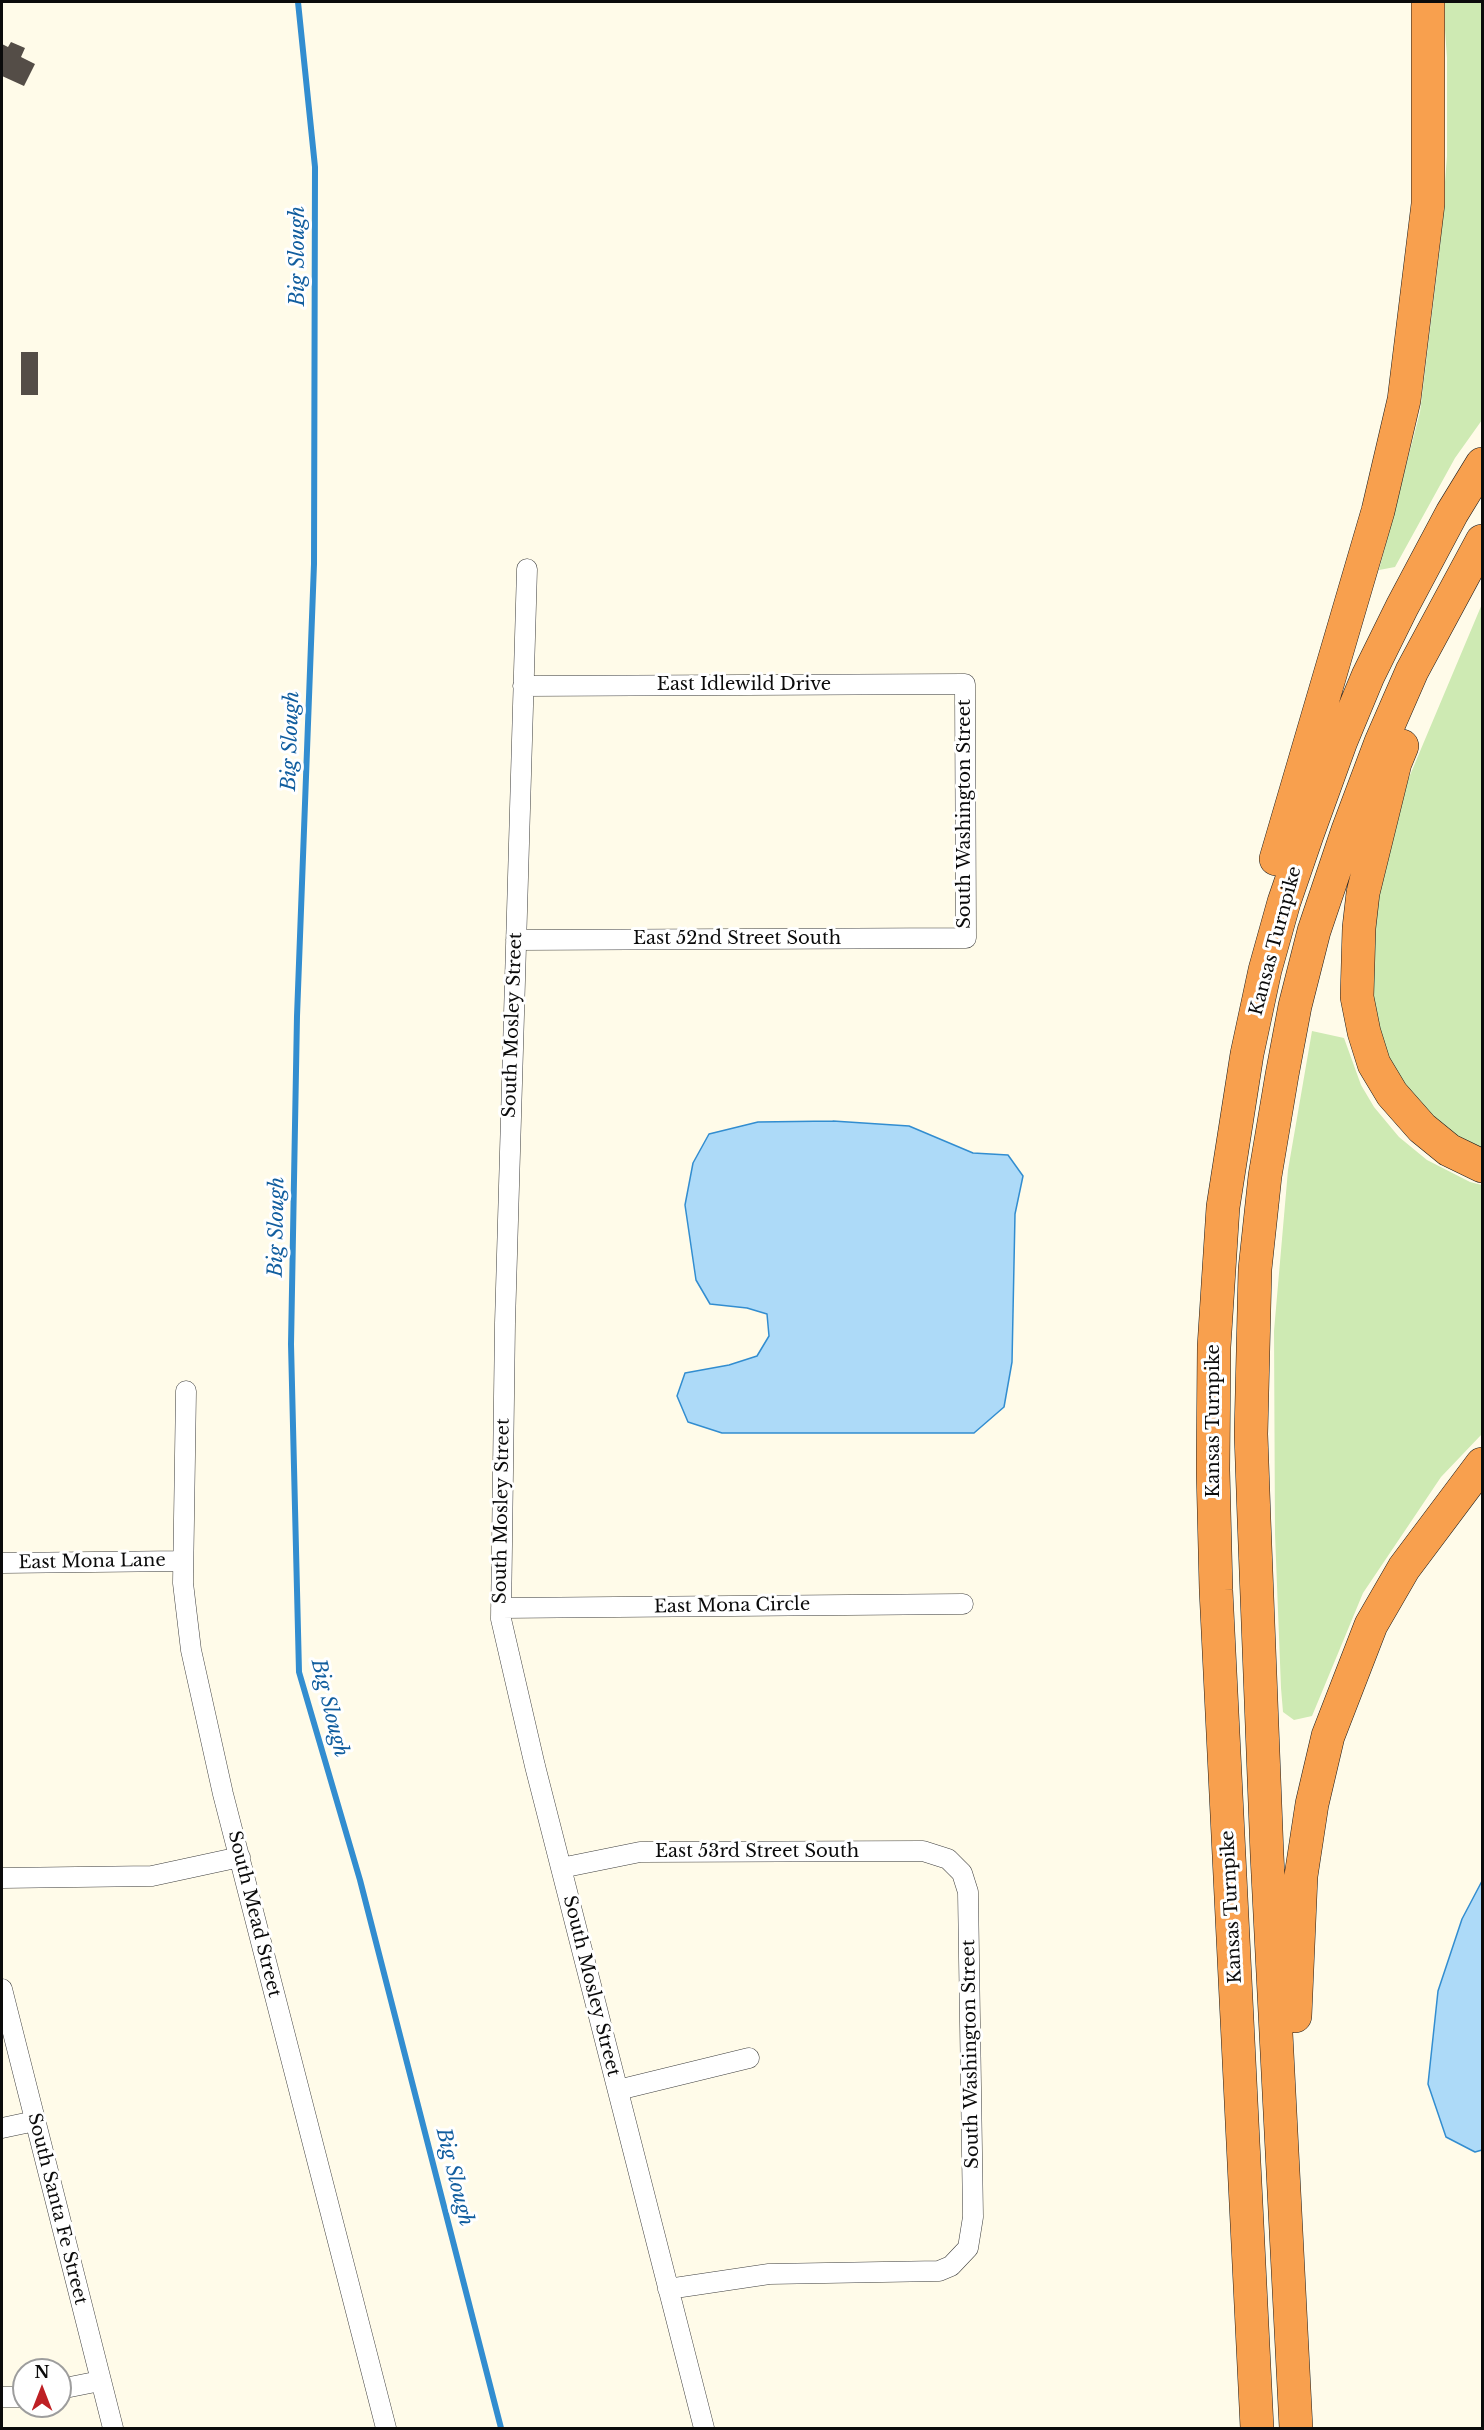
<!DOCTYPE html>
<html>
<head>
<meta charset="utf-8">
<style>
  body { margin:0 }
  #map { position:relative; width:1484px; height:2430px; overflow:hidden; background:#fffbe9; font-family:"Libre Baskerville",serif }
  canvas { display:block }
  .frame { position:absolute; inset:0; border:3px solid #0b0b0b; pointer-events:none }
  .north { position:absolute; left:12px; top:2358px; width:60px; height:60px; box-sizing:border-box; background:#fff; border:2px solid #9d9d9d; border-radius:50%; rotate:0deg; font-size:16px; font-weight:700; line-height:24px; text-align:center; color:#0b0b0b }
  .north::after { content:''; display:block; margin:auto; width:21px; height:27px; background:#be2024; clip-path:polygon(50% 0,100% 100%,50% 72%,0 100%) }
</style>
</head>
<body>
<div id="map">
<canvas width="1484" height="2430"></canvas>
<div class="frame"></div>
<div class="north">N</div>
</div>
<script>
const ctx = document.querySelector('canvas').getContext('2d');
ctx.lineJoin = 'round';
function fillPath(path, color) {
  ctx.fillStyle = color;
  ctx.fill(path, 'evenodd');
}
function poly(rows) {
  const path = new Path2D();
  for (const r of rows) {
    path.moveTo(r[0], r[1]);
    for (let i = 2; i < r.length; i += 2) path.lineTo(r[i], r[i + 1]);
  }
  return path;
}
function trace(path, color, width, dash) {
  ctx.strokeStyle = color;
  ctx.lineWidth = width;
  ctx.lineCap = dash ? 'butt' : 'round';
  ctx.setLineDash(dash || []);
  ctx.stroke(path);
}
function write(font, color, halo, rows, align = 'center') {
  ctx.font = font + ' "Libre Baskerville",serif';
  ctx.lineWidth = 6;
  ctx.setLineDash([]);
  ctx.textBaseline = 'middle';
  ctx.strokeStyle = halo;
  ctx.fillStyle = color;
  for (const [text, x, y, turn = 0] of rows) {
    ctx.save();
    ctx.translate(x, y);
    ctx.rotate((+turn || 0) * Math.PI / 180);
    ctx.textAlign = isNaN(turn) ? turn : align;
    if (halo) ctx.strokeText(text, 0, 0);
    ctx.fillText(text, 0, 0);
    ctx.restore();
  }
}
fillPath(poly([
  [1443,2,1482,2,1482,420,1455,458,1395,567,1379,570,1420,412,1440,247,1447,156,1447,58],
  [1482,604,1482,1150,1459,1139,1433,1118,1389,1065,1373,1001,1370,913,1397,806],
  [1312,1031,1344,1038,1361,1085,1374,1107,1399,1137,1427,1160,1470,1182,1482,1185,1482,1434,1441,1477,1363,1593,1312,1716,1294,1720,1283,1712,1281,1688,1275,1534,1274,1331,1288,1170]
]), '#ceeab3');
const water = poly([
  [833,1121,909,1126,973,1153,1008,1155,1023,1176,1015,1214,1012,1362,1004,1407,974,1433,722,1433,688,1422,677,1396,685,1373,729,1365,757,1356,769,1336,767,1314,747,1308,710,1304,696,1280,685,1205,693,1163,709,1134,758,1122,833,1121],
  [1482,1881,1482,2150,1475,2152,1446,2137,1428,2084,1438,1991,1462,1919,1482,1881]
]);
fillPath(water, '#addaf8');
trace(water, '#328dd0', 1.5);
trace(poly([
  [298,2,315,167,314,564,297,1016,291,1344,299,1672,360,1880,501,2428]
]), '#328dd0', 6);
fillPath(poly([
  [11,42,25,48,21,57,35,64,24,86,2,76,2,44,8,47],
  [21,352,38,352,38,395,21,395]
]), '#544d47');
const minor = poly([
  [527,569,505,1323,501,1619,535,1766,704,2428],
  [516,940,966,938,965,684,523,686],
  [186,1391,183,1583,191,1650,223,1794,386,2428],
  [2,1563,183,1561],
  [501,1608,963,1604],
  [561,1868,640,1852,923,1851,948,1859,962,1873,968,1892,973,2217,968,2248,951,2266,939,2271,769,2274,668,2289],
  [2,1878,152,1876,240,1857],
  [2,1989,113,2428],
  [618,2090,749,2058],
  [2,2128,35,2121],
  [60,2389,100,2381],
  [2,2397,24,2397]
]);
const motorway = poly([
  [1402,746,1395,763,1363,893,1359,928,1357,997,1364,1032,1374,1064,1392,1094,1422,1128,1449,1150,1482,1166],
  [1276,859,1378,511,1404,400,1428,204,1428,2],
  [1295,2016,1301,1876,1312,1804,1328,1736,1371,1625,1404,1568,1482,1464],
  [1257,2428,1216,1590,1213,1470,1214,1347,1223,1207,1247,1054,1265,970,1284,902,1307,835,1341,741,1368,676,1402,607,1452,513,1482,464],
  [1296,2428,1267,1855,1254,1519,1251,1434,1255,1269,1265,1176,1282,1075,1295,1006,1314,931,1348,830,1381,742,1412,671,1482,541]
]);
trace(minor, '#3e3e3e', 21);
trace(motorway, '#1c1c1c', 34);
trace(minor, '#fff', 20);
trace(motorway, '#f8a04e', 33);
write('18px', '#0b0b0b', '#fff', [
  ["East Idlewild Drive",744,685],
  ["South Washington Street",965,814,-90],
  ["East 52nd Street South",737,939],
  ["Kansas Turnpike",1276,941,-75],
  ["South Mosley Street",513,1025,-88],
  ["Kansas Turnpike",1214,1421,-90],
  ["South Mosley Street",502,1511,-89],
  ["East Mona Lane",92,1562,-1],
  ["East Mona Circle",732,1606,-1],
  ["East 53rd Street South",757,1852],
  ["Kansas Turnpike",1232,1907,-93],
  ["South Mead Street",254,1914,76],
  ["South Mosley Street",591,1986,76],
  ["South Washington Street",971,2054,-91],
  ["South Santa Fe Street",57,2209,76]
]);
write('italic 20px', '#125e9f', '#fff', [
  ["Big Slough",298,256,-90],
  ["Big Slough",291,741,-88],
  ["Big Slough",277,1227,-89],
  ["Big Slough",329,1708,76],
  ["Big Slough",454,2177,76]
]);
</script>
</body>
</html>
